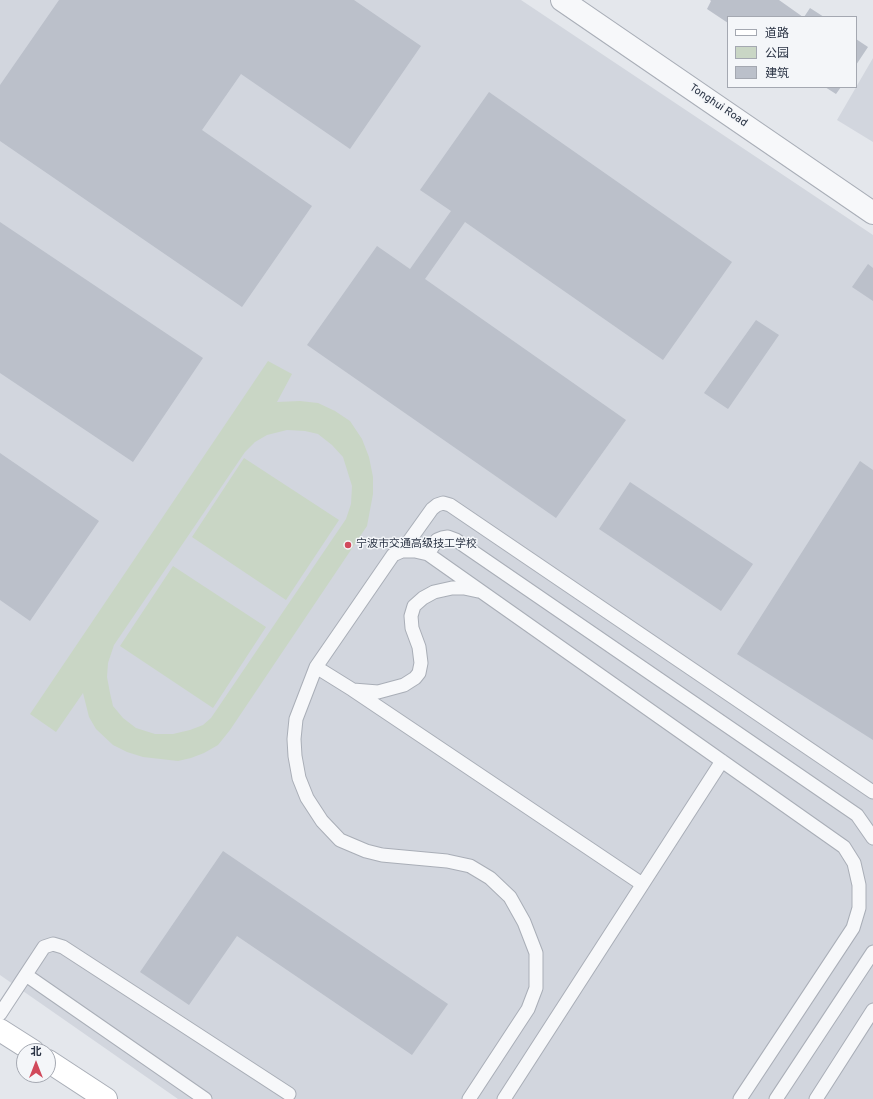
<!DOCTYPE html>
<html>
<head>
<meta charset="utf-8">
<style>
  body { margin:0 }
  #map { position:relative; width:873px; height:1099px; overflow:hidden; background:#e4e7ec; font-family:Overpass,"Noto Sans SC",sans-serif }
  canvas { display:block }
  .legend { position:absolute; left:727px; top:16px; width:130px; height:72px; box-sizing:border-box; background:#f4f6f9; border:1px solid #a4a8b1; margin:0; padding:5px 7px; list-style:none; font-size:12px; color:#2b3445 }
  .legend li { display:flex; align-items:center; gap:8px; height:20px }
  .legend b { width:20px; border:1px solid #a4a8b1 }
  .north { position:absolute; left:16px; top:1043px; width:40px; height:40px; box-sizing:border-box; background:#f4f6f9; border:1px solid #a4a8b1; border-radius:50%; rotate:0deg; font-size:11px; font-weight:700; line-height:16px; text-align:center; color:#2b3445 }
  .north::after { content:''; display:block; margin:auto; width:14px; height:18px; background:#d1495b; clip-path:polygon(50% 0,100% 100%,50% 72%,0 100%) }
</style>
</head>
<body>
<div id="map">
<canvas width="873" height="1099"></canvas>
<ul class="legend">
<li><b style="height:5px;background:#fff"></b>道路</li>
<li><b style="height:11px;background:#c9d6c5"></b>公园</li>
<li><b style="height:11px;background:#bbc0ca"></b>建筑</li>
</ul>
<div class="north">北</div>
</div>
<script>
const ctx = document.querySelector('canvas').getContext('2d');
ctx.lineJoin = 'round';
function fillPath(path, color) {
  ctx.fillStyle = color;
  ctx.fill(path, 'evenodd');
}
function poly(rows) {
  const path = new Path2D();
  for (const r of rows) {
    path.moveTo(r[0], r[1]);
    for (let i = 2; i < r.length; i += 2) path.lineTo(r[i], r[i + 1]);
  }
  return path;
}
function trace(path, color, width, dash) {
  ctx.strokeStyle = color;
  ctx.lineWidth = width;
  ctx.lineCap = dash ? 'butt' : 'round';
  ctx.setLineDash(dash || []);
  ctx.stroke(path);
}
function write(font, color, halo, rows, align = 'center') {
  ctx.font = font + ' Overpass,"Noto Sans SC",sans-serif';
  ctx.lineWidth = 3;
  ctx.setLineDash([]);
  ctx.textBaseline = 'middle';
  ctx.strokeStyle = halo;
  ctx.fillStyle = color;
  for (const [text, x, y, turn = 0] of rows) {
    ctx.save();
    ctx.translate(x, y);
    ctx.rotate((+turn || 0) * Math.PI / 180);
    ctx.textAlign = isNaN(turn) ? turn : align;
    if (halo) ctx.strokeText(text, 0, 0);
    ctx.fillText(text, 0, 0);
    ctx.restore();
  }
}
fillPath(poly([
  [0,0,521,0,873,235,873,1099,178,1099,0,975],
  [873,58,873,142,837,120]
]), '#d2d6de');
fillPath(poly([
  [268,361,292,374,277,402,300,401,318,403,335,411,350,421,362,439,369,457,373,477,373,494,367,526,230,730,218,745,204,753,191,758,178,761,143,757,127,752,113,745,96,729,89,717,83,693,56,732,30,714],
  [287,430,305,431,318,434,332,445,343,457,352,486,351,504,346,519,211,718,203,725,190,730,173,734,155,734,136,728,123,718,113,706,110,693,107,677,108,663,114,645,245,452,255,442,267,435],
  [244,458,339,520,286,600,192,537],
  [173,566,266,627,213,708,120,646]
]), '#c9d6c5');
fillPath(poly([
  [59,0,354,0,421,46,350,149,241,74,202,130,312,206,242,307,0,141,0,85],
  [710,0,779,0,803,17,728,17,728,23,707,9,711,1],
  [810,8,824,17,804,17],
  [856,39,868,47,856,65],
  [825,87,841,87,836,94],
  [489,92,732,262,663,360,465,222,425,279,626,420,556,518,307,345,377,246,410,269,451,211,420,190],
  [0,222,203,358,133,462,0,373],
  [868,264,873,268,873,301,852,287],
  [756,320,779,335,728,409,704,393],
  [0,453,99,521,30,621,0,600],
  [860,461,873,470,873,740,737,654],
  [630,482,753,564,721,611,599,529],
  [223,851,448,1004,412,1055,237,936,189,1005,140,972]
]), '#bbc0ca');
const service = poly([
  [402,551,432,509,437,505,443,503,450,505,873,792],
  [428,554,437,540,442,538,448,537,456,540,857,815,873,838],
  [316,667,353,690,378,692,404,685,415,678,419,673,421,663,419,647,412,628,411,616,414,606,423,598,434,592,452,588,464,588,478,591],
  [353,690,642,884],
  [26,975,205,1099],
  [0,1014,44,947,53,944,63,947,289,1094],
  [469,1099,528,1009,536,988,536,953,524,922,510,897,490,878,470,866,447,861,382,855,366,851,340,840,322,821,307,798,299,778,295,756,294,739,296,719,316,667,393,555,402,551,415,551,428,554,844,847,854,863,859,885,859,908,853,928,740,1099],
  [504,1099,722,761],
  [776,1099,873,952],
  [816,1099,873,1010]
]);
const tertiary = poly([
  [562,0,873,213]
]);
const secondary = poly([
  [0,1030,33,1051],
  [48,1061,106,1099]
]);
trace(service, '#a9aeb7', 15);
trace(tertiary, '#a9aeb7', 24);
trace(secondary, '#a9aeb7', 24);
trace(service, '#f7f8fa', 13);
trace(tertiary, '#f7f8fa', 22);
trace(secondary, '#fff', 22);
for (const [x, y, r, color] of [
  [348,545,4,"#d1495b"]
]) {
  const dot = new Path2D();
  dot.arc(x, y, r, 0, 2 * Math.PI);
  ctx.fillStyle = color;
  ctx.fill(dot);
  trace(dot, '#f4f6f9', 1.5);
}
write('11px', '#2b3445', '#f4f6f9', [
  ["Tonghui Road",718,106,34]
]);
write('11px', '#2b3445', '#f4f6f9', [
  ["宁波市交通高级技工学校",356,545]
], 'left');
</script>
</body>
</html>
